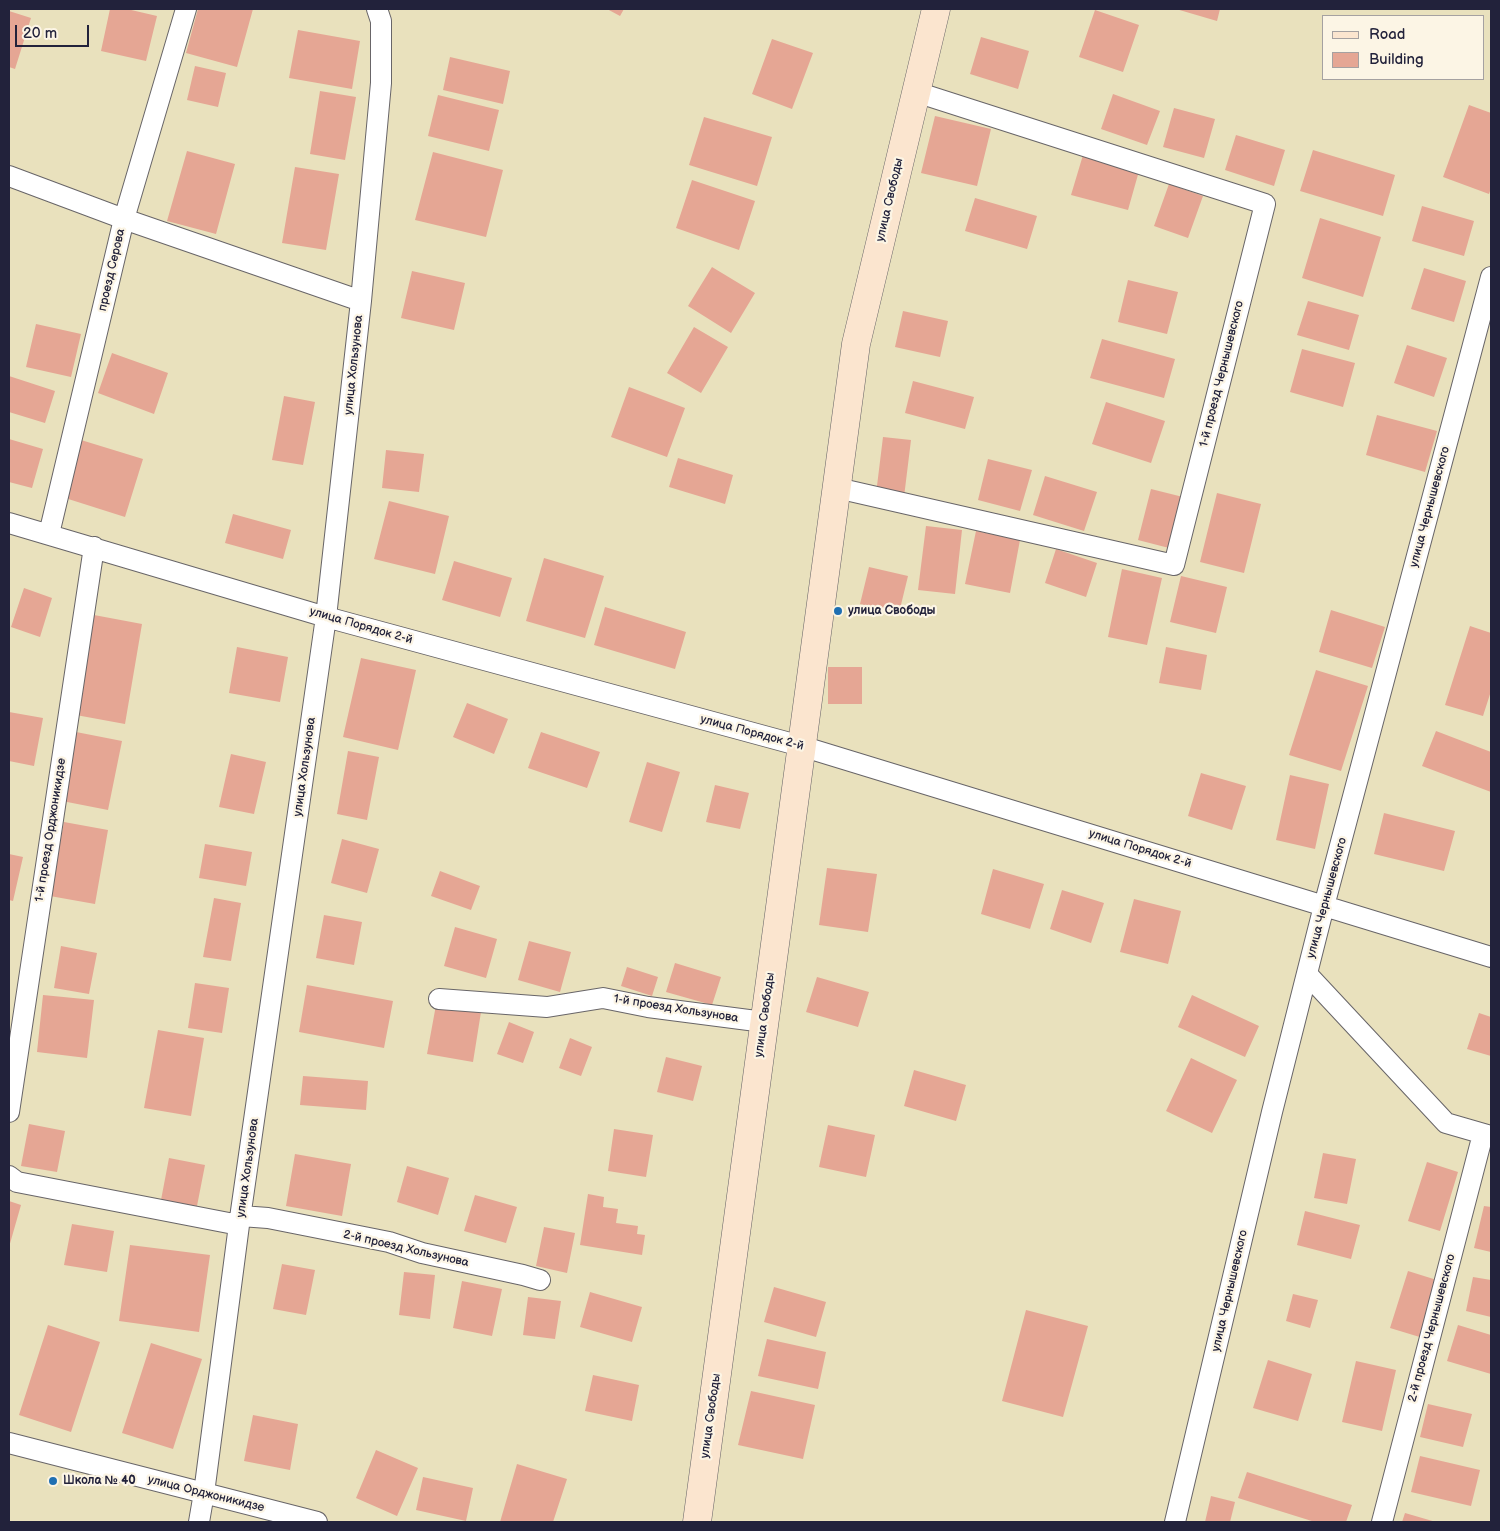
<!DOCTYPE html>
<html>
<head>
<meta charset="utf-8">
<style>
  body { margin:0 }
  #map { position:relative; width:1500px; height:1531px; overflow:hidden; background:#e9e1bd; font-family:"Balsamiq Sans",sans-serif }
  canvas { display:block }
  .frame { position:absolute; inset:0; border:10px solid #22223b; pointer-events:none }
  .legend { position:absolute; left:1322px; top:15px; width:162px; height:65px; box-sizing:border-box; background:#fcf5e5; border:1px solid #a5a1a1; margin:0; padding:6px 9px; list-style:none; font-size:15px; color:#22223b }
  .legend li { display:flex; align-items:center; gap:10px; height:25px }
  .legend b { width:25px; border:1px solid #a5a1a1 }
  .scale { position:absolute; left:15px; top:25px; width:74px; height:22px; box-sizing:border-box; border:2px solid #22223b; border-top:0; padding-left:6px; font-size:15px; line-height:18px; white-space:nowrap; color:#22223b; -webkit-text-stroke:4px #fcf5e5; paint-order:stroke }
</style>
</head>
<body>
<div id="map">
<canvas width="1500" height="1531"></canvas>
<div class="frame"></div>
<ul class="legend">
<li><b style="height:6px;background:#fbe5cf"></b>Road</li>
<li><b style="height:14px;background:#e5a694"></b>Building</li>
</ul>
<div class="scale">20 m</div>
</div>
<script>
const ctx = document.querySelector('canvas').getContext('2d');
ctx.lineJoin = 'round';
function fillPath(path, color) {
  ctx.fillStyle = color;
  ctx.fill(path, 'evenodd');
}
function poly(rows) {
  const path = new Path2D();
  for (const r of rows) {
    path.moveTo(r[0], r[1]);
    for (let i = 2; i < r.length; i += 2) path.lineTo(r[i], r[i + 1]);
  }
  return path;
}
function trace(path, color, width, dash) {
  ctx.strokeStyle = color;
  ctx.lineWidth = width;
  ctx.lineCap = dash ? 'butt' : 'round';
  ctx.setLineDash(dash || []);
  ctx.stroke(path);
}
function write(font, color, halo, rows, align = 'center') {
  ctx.font = font + ' "Balsamiq Sans",sans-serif';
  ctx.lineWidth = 4.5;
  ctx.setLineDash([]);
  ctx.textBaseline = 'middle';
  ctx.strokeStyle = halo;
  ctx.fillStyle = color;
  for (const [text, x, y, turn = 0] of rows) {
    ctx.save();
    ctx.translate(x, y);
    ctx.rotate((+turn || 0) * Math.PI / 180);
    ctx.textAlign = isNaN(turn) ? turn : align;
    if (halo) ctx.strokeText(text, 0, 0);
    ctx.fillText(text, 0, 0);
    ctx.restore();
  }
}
fillPath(poly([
  [110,9,127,9,157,16,146,61,101,51],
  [198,9,253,9,237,67,186,53],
  [607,9,624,9,620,16],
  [1176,9,1220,9,1217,21],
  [1095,10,1139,25,1123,72,1079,57],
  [9,11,31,18,15,69,9,67],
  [298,30,360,41,352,89,289,78],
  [981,37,1029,51,1018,89,970,74],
  [772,39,813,53,792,109,752,94],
  [450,57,510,71,503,104,443,90],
  [195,66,226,73,218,107,187,100],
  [320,91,356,97,345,160,310,154],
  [1113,94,1160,111,1147,145,1101,129],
  [438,95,499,110,489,151,428,136],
  [1469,105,1491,113,1491,188,1489,194,1443,177],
  [1174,108,1215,119,1204,158,1163,147],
  [935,116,991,129,977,186,921,173],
  [704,117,772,137,757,186,689,165],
  [1236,135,1285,150,1274,186,1225,170],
  [1313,150,1395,175,1383,216,1300,191],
  [187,151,235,164,216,234,167,221],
  [433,152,503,170,486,237,415,220],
  [1083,155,1139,171,1128,210,1071,195],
  [295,167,339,174,326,250,282,243],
  [692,180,755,201,739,250,676,228],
  [1169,184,1203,196,1188,238,1154,226],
  [975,198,1037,216,1027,249,965,231],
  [1422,206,1474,221,1464,256,1412,241],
  [1320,218,1381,237,1363,297,1302,278],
  [712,267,755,293,731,333,688,306],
  [1424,268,1466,281,1454,322,1411,309],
  [412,271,465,283,454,330,401,318],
  [1128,280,1178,292,1167,334,1118,322],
  [1308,301,1359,315,1349,350,1297,335],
  [903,311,948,321,940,357,895,347],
  [36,324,81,334,71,377,26,367],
  [694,327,728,347,701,393,667,373],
  [1102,339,1175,359,1164,398,1090,378],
  [1407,345,1447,358,1434,397,1394,383],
  [1302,349,1355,363,1343,407,1290,392],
  [112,353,168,373,154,414,98,393],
  [9,376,55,391,45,423,9,412],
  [913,381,974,397,965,429,905,413],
  [629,387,685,408,667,457,611,437],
  [284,396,315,402,303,465,272,460],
  [1106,402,1165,421,1151,463,1092,444],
  [1377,415,1437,431,1425,472,1366,455],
  [883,437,911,440,904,497,876,494],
  [9,439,43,449,32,488,9,482],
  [81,440,143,459,125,517,62,497],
  [386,450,424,454,419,492,382,488],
  [678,458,733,475,725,504,669,487],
  [988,459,1032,470,1020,511,978,500],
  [1045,476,1097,492,1084,531,1033,515],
  [1151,489,1183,497,1169,548,1138,540],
  [1217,493,1261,504,1244,573,1200,562],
  [389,501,449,516,435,574,374,559],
  [233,514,291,530,283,559,225,543],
  [926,526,962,530,955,594,918,590],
  [976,531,1020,540,1010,593,965,584],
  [1056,549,1097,563,1086,597,1045,583],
  [544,558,604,576,585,638,526,621],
  [454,561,512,578,500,617,442,600],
  [869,567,908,576,899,613,860,604],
  [1122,569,1162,578,1147,645,1108,637],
  [1181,576,1227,587,1216,633,1170,622],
  [24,588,52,598,40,637,11,627],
  [605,607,686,632,675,669,594,645],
  [1331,610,1385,627,1372,668,1319,652],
  [94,615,142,624,125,724,76,715],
  [1470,626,1491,633,1491,691,1483,716,1445,705],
  [237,647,288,657,280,702,229,693],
  [1166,647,1207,655,1201,690,1159,683],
  [361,658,416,670,398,750,343,737],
  [828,667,862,667,862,704,828,704],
  [1316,670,1368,686,1341,771,1289,755],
  [467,703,508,719,494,754,453,737],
  [9,712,43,718,34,766,9,761],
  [71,731,122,741,108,810,57,800],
  [1436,731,1491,752,1491,792,1422,766],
  [541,732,600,752,587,788,528,768],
  [348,751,379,757,367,820,337,814],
  [231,754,266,762,254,814,219,807],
  [647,762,680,772,662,832,629,822],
  [1201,773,1246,786,1232,830,1188,816],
  [1290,775,1329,784,1315,849,1276,840],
  [715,785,749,793,740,829,706,822],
  [1384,813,1455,831,1444,871,1374,854],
  [64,822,108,830,95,904,50,896],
  [342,839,379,849,367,893,331,883],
  [205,844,252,852,246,886,199,878],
  [9,854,23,857,13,901,9,900],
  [827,868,877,874,868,932,819,925],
  [993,869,1044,884,1030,929,981,914],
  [440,871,480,886,471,910,431,896],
  [1062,890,1104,903,1091,943,1050,929],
  [214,898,241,903,231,961,203,957],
  [1134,899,1181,911,1168,964,1120,952],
  [324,915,362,922,354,965,316,958],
  [455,927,497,939,486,978,444,966],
  [529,941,571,952,560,992,518,980],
  [61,946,97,953,89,994,54,988],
  [675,963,721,977,712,1005,666,992],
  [627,967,658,977,652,996,621,986],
  [817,977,869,992,858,1027,806,1012],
  [195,983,229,988,222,1033,188,1028],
  [307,985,393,1001,384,1048,299,1032],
  [43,995,94,1000,87,1058,37,1052],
  [1192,995,1259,1026,1245,1057,1178,1027],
  [436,1005,481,1012,473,1062,427,1054],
  [1479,1013,1491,1017,1491,1056,1467,1049],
  [509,1022,534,1032,523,1063,497,1054],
  [158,1030,204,1038,191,1116,144,1108],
  [570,1038,592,1047,581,1076,559,1068],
  [666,1057,702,1066,693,1101,657,1092],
  [1191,1058,1237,1080,1212,1133,1166,1111],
  [914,1070,966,1085,956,1121,904,1106],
  [303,1076,368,1081,366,1110,300,1105],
  [29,1124,65,1131,57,1172,21,1166],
  [828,1125,875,1135,866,1177,819,1167],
  [614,1129,653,1135,646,1177,608,1171],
  [1323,1153,1356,1159,1347,1204,1314,1198],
  [295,1154,351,1164,342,1216,286,1206],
  [169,1158,205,1165,197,1206,161,1200],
  [1427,1162,1458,1172,1440,1231,1408,1221],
  [407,1166,449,1178,438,1215,397,1202],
  [588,1194,604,1197,603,1207,618,1209,616,1223,638,1226,637,1234,645,1235,642,1255,580,1245],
  [475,1195,517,1207,506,1243,464,1231],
  [9,1201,21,1205,9,1247],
  [1484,1206,1491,1207,1491,1252,1474,1248],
  [1305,1211,1360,1225,1351,1259,1297,1245],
  [72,1224,114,1231,107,1272,64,1265],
  [544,1227,575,1233,567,1273,536,1266],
  [130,1245,210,1255,199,1332,119,1321],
  [282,1264,315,1270,306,1315,273,1309],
  [1408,1271,1440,1281,1423,1338,1390,1328],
  [404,1272,435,1275,430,1319,399,1315],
  [1473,1277,1491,1280,1491,1317,1466,1311],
  [462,1281,502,1289,492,1336,453,1328],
  [774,1287,826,1302,816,1337,764,1322],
  [590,1292,642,1307,632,1342,580,1327],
  [1293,1294,1318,1300,1310,1328,1286,1321],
  [528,1297,561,1301,555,1339,523,1335],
  [1026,1310,1088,1326,1063,1417,1002,1401],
  [48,1325,100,1342,71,1432,19,1415],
  [1458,1325,1491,1335,1491,1374,1447,1361],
  [767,1339,826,1352,818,1389,758,1376],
  [151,1343,202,1359,173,1449,122,1433],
  [1268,1360,1312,1374,1298,1421,1253,1408],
  [1356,1361,1396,1370,1382,1431,1342,1422],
  [593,1375,639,1385,632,1421,585,1411],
  [751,1391,815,1405,803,1459,738,1445],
  [1428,1404,1472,1414,1463,1447,1420,1437],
  [253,1415,298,1424,290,1470,244,1461],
  [376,1450,418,1468,397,1516,356,1498],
  [1420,1456,1480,1470,1471,1506,1411,1492],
  [517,1464,567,1479,553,1522,500,1522],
  [1247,1472,1352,1505,1346,1522,1315,1522,1238,1498],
  [423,1477,473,1488,466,1521,416,1510],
  [1211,1496,1235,1502,1230,1522,1205,1522],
  [1405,1513,1436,1522,1402,1522]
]), '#e5a694');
const street = poly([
  [9,176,124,219,361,301],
  [837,488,1174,565,1265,204,916,92],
  [9,523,326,617,801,746,1491,957],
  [49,534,124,219,186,9],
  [1307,974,1446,1123,1491,1136],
  [439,999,547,1007,603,998,648,1007,764,1022],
  [9,1112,94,547],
  [9,1176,17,1182,239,1225],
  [241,1216,268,1218,389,1242,422,1253,523,1275,540,1280],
  [9,1443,317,1522],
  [199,1522,204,1493,239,1225,326,617,361,301,381,83,381,21,377,9],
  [1175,1522,1272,1112,1324,906,1491,277],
  [1382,1522,1483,1134]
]);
const secondary = poly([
  [697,1522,856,344,936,9]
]);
trace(street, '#686568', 22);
trace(secondary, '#686568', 29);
trace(street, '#fff', 20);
trace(secondary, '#fbe5cf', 28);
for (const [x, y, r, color] of [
  [838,611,5,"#1f6fb2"],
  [53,1481,5,"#1f6fb2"]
]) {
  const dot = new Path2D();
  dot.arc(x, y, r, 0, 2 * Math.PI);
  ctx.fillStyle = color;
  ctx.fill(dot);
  trace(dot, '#fcf5e5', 2);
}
write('12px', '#22223b', '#fcf5e5', [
  ["улица Свободы",890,200,-77],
  ["проезд Серова",112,270,-77],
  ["улица Хользунова",354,365,-84],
  ["1-й проезд Чернышевского",1222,374,-76],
  ["улица Чернышевского",1430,507,-75],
  ["улица Порядок 2-й",361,626,16],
  ["улица Порядок 2-й",752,733,15],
  ["улица Хользунова",305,767,-82],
  ["1-й проезд Орджоникидзе",51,830,-81],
  ["улица Порядок 2-й",1140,849,17],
  ["улица Чернышевского",1327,898,-75],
  ["1-й проезд Хользунова",676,1009,9],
  ["улица Свободы",765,1015,-82],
  ["улица Хользунова",248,1168,-82],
  ["2-й проезд Хользунова",406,1249,13],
  ["улица Чернышевского",1230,1291,-77],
  ["2-й проезд Чернышевского",1432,1328,-75],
  ["улица Свободы",711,1416,-82],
  ["улица Орджоникидзе",206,1494,14]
]);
write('bold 12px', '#22223b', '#fcf5e5', [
  ["улица Свободы",848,611],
  ["Школа № 40",63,1481]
], 'left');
</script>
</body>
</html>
